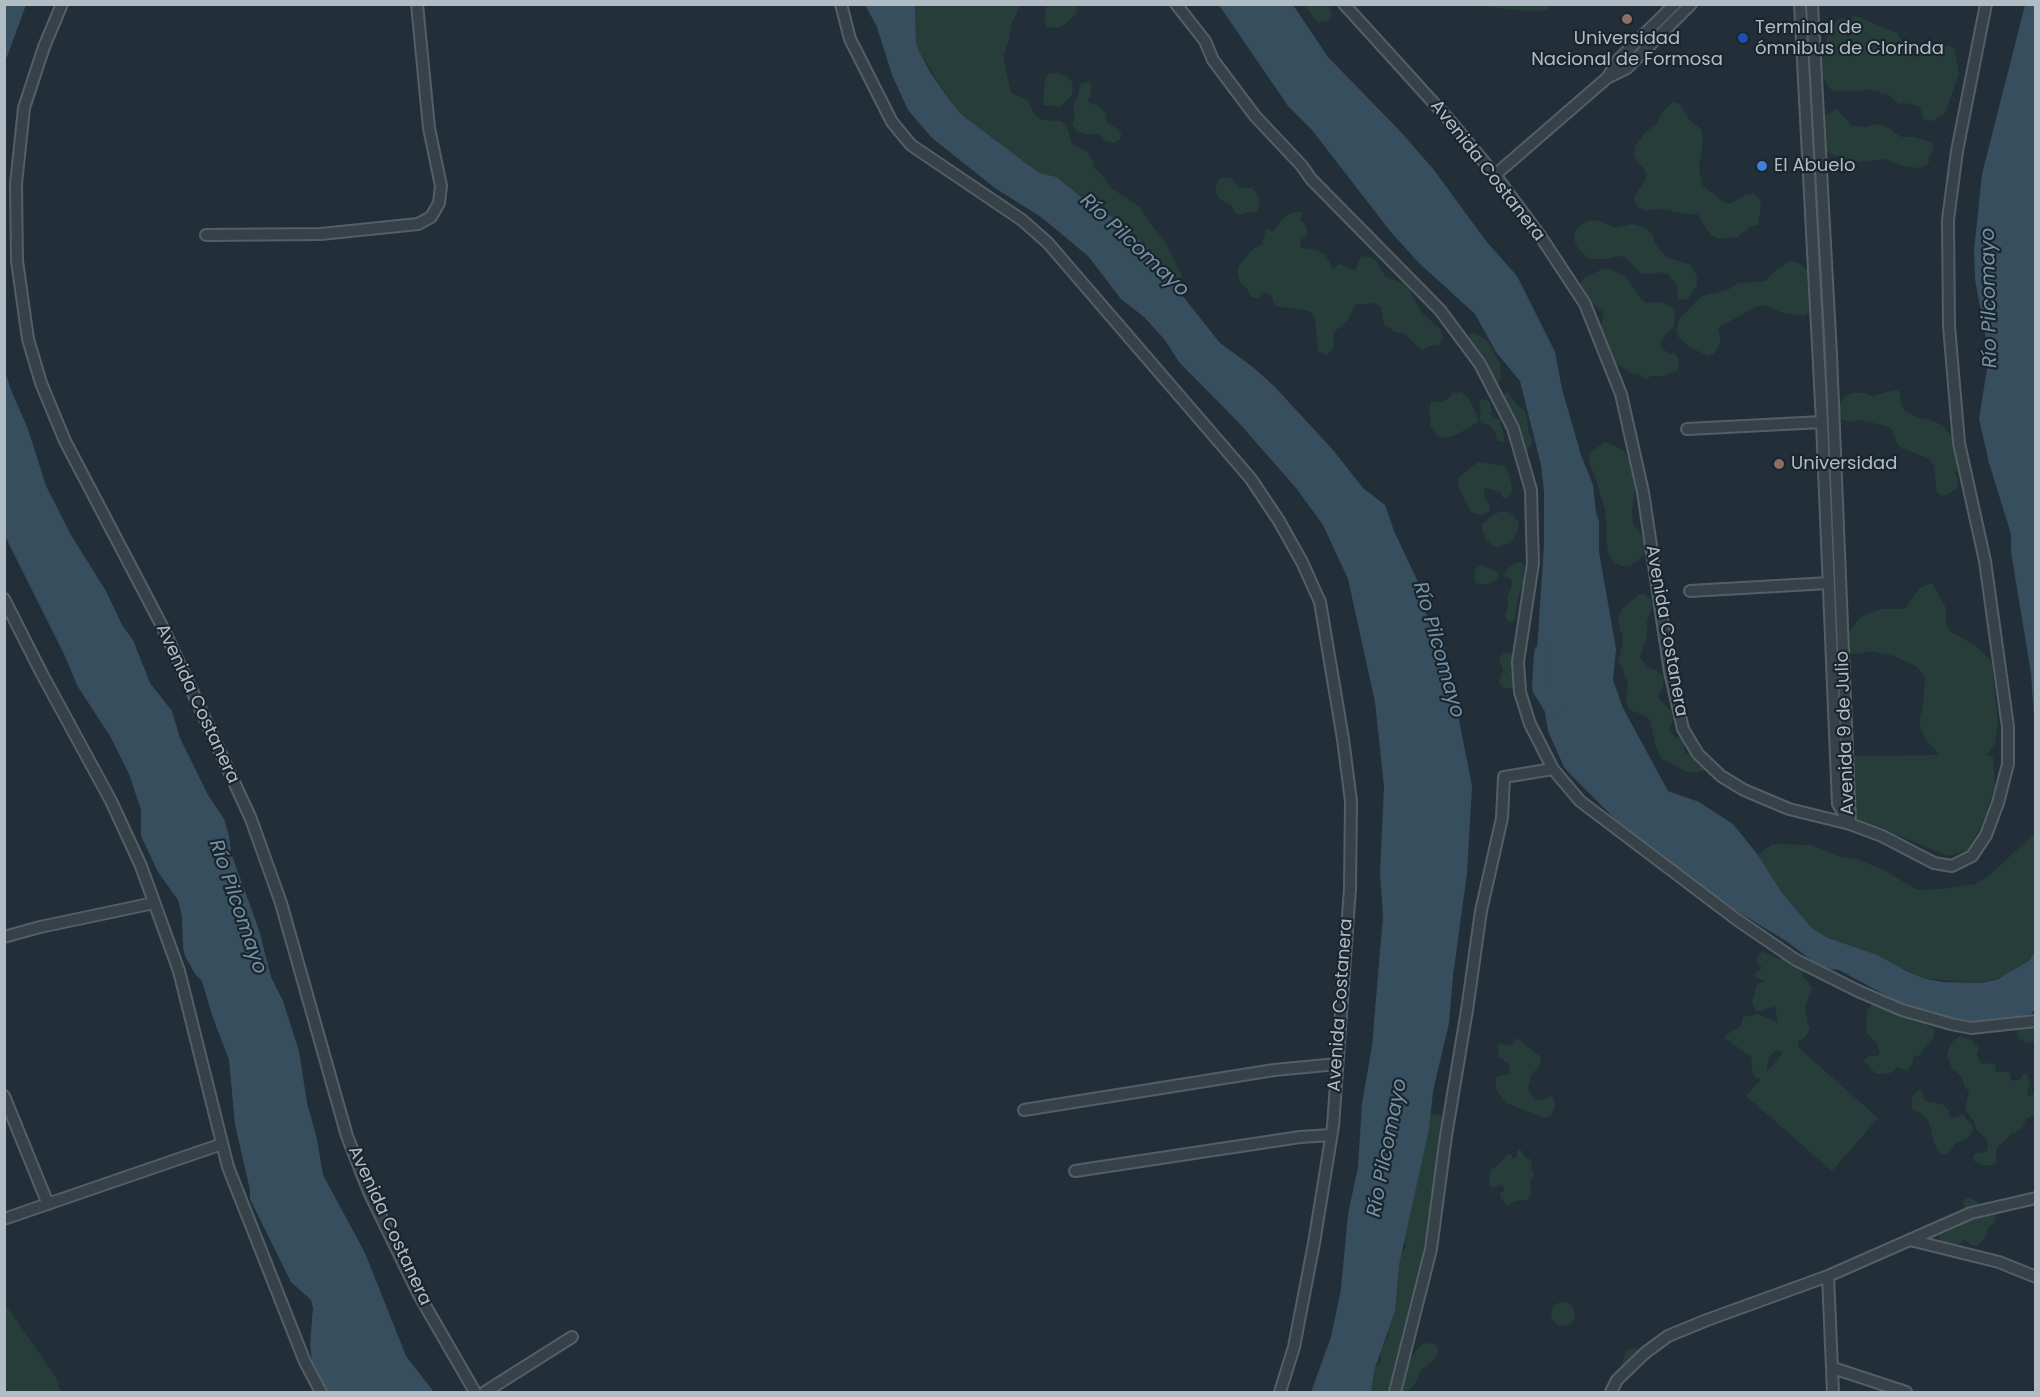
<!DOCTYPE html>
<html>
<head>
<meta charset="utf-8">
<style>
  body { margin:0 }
  #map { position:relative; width:2040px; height:1397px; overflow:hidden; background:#232f38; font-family:Poppins,sans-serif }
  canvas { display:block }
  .frame { position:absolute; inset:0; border:6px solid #b1bcc4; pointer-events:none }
</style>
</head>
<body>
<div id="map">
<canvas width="2040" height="1397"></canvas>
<div class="frame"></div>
</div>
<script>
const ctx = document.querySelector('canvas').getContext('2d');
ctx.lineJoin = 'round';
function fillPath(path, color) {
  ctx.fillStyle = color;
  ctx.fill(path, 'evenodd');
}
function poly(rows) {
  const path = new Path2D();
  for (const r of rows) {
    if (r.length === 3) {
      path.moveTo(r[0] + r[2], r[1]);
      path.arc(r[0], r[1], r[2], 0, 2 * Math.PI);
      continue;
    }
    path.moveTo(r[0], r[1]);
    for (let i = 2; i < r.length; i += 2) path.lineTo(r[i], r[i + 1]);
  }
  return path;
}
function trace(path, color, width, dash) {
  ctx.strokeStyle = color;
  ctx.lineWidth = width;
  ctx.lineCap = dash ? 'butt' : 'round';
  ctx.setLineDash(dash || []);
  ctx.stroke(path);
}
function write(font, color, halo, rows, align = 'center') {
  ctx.font = font + ' Poppins,sans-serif';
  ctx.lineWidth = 4.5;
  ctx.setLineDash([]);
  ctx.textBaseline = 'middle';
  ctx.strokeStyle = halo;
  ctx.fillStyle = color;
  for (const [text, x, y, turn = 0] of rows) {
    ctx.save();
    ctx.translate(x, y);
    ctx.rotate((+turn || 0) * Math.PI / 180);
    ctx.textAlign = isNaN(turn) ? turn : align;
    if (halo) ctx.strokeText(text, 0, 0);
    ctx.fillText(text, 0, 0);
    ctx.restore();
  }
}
fillPath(poly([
  [915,5,1019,5,1016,15,1012,22,1009,40,1003,56,1011,93,1027,100,1035,115,1043,120,1061,121,1067,127,1072,144,1087,152,1092,159,1094,168,1101,174,1111,188,1140,207,1149,222,1165,241,1181,274,1181,283,1170,280,1154,253,1108,214,1090,207,1086,201,1057,177,1039,173,965,118,950,101,919,51,916,42],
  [1047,5,1076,5,1077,13,1064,25,1056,28,1047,27,1044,20],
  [1304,5,1329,5,1332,16,1328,21,1318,23],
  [1473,5,1551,5,1547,10,1523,11],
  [1856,16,1897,33,1907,49,1915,57,1937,46,1950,46,1955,49,1959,74,1946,111,1942,116,1932,121,1924,120,1920,107,1906,103,1899,104,1888,94,1882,94,1878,90,1834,91,1830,89,1820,72,1819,66,1829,33,1837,20],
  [1050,73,1059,73,1067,77,1073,83,1072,95,1060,107,1043,105,1045,79],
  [1089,82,1092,85,1088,102,1100,107,1106,114,1107,123,1118,129,1121,133,1121,138,1114,143,1105,141,1100,134,1086,134,1077,131,1072,124,1075,116,1073,104,1078,96,1080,84],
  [1672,102,1680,104,1689,119,1702,130,1703,142,1699,168,1702,185,1722,201,1730,204,1745,195,1754,194,1760,200,1761,208,1758,225,1752,226,1737,237,1719,239,1711,235,1697,214,1688,214,1662,209,1644,211,1637,206,1634,198,1647,176,1644,168,1637,162,1634,155,1635,146,1645,133,1658,122,1661,114],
  [1836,108,1852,126,1865,127,1875,124,1886,126,1901,137,1914,137,1931,142,1934,150,1929,157,1930,160,1927,165,1916,168,1899,165,1886,159,1858,162,1829,154,1825,151,1821,119],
  [1223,177,1231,178,1239,188,1252,188,1255,191,1259,199,1259,208,1256,212,1248,212,1239,215,1235,213,1232,206,1220,199,1215,191,1216,187,1219,179],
  [1295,212,1303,213,1300,220,1306,226,1308,235,1301,240,1300,248,1317,250,1325,254,1333,269,1340,264,1355,271,1361,256,1370,257,1377,262,1386,277,1402,283,1408,288,1422,313,1440,329,1443,338,1439,345,1430,346,1422,350,1403,333,1395,332,1384,324,1381,307,1373,303,1355,305,1347,321,1334,332,1333,350,1326,355,1318,351,1315,318,1309,311,1275,306,1272,297,1265,292,1260,298,1251,297,1247,289,1241,284,1238,276,1238,267,1254,248,1262,245,1266,229,1274,231,1280,221,1287,215],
  [1593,220,1603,222,1615,228,1632,224,1644,227,1653,234,1653,238,1656,245,1668,258,1691,265,1697,277,1697,285,1688,299,1677,300,1678,287,1669,275,1661,272,1653,274,1642,274,1626,258,1620,256,1606,259,1589,259,1577,247,1574,239,1576,229,1587,221],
  [1790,261,1799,263,1811,273,1816,307,1804,316,1780,312,1764,305,1755,307,1718,328,1721,341,1714,354,1708,356,1689,347,1679,338,1676,330,1679,319,1702,296,1728,290,1738,283,1765,281,1776,270],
  [1603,269,1611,269,1626,277,1642,300,1647,303,1663,302,1675,310,1674,327,1665,334,1660,346,1669,354,1675,353,1679,361,1678,370,1676,371,1664,376,1651,376,1646,380,1641,375,1631,373,1619,365,1610,356,1600,329,1604,313,1588,299,1581,288,1581,282,1587,276],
  [1473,332,1488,341,1500,364,1501,378,1497,386,1468,340,1469,336],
  [1894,390,1899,391,1901,404,1904,410,1917,418,1931,420,1944,426,1955,442,1960,458,1959,468,1955,474,1958,479,1957,488,1950,493,1942,496,1937,492,1934,467,1930,459,1902,448,1897,443,1892,430,1887,426,1859,420,1851,422,1836,417,1838,405,1846,396,1852,393,1864,393,1873,396],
  [1461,392,1468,398,1476,413,1478,422,1454,436,1445,438,1437,435,1431,428,1429,411,1431,402,1440,402,1448,399,1453,393],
  [1508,392,1518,406,1525,410,1528,423,1528,432,1532,439,1532,444,1526,452,1522,452,1500,401,1504,394],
  [1482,399,1490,402,1492,416,1500,420,1505,441,1501,442,1497,440,1495,432,1490,425,1481,423,1479,419,1481,411,1479,402],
  [1604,442,1611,444,1624,451,1632,466,1635,488,1632,509,1633,525,1648,541,1647,553,1630,566,1622,566,1615,563,1609,556,1606,539,1607,526,1605,510,1595,476,1590,465,1589,454],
  [1478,462,1504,466,1509,474,1512,488,1512,492,1505,499,1501,496,1501,492,1486,488,1484,491,1484,495,1490,507,1490,511,1482,515,1473,513,1470,510,1458,486,1459,477],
  [1503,511,1511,513,1517,520,1519,524,1517,533,1511,543,1498,547,1494,547,1485,538,1481,525,1494,514],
  [1517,562,1522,562,1524,565,1523,584,1518,597,1515,619,1511,622,1507,620,1505,616,1508,605,1507,596,1511,589,1512,581,1509,577,1505,577,1505,573,1507,569],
  [1481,565,1496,571,1499,574,1496,580,1488,585,1475,583,1475,571,1477,567],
  [1932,583,1946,608,1946,625,1951,632,1975,645,1989,659,1992,666,1998,724,1995,743,1987,755,1993,756,1995,786,1984,820,1968,850,1949,856,1854,818,1849,756,1940,755,1925,739,1919,722,1923,704,1925,676,1917,667,1894,656,1870,651,1859,654,1851,653,1846,646,1845,637,1860,618,1869,613,1882,609,1905,609,1920,588],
  [1640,594,1644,594,1649,598,1653,605,1647,621,1647,636,1640,658,1650,669,1656,670,1664,677,1663,687,1658,697,1671,712,1673,720,1669,731,1675,737,1683,739,1685,753,1693,754,1706,768,1705,770,1697,773,1687,772,1662,759,1655,745,1650,720,1643,714,1634,712,1629,708,1626,700,1628,684,1621,665,1618,664,1623,640,1618,618,1622,609],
  [1505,652,1513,654,1515,658,1512,666,1517,676,1516,685,1513,688,1504,688,1499,682,1503,670,1499,658],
  [2035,833,2035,951,2029,961,2007,975,1982,983,1926,979,1828,938,1812,928,1782,893,1758,855,1772,844,1811,845,1841,857,1859,860,1884,870,1917,890,1943,889,1975,884,1989,876],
  [1762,951,1780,960,1782,956,1804,968,1803,977,1812,988,1805,1008,1808,1025,1810,1029,1805,1037,1798,1042,1798,1047,1878,1118,1832,1171,1746,1096,1761,1079,1756,1078,1753,1075,1751,1057,1726,1039,1726,1035,1741,1026,1743,1017,1758,1014,1778,1023,1775,1006,1761,1011,1756,1011,1752,1003,1757,985,1765,981,1756,978,1755,973,1762,968,1757,962,1757,957],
  [1776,1050,1784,1052,1766,1073,1769,1057],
  [1873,1004,1884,1010,1893,1009,1920,1020,1935,1030,1933,1039,1918,1056,1914,1056,1912,1065,1906,1071,1898,1067,1891,1073,1876,1074,1864,1061,1869,1056,1878,1056,1880,1052,1877,1044,1866,1032,1867,1010],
  [2035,1022,2035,1042,2028,1043,2018,1038,2017,1031,2019,1027],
  [1961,1036,1970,1039,1979,1048,1977,1055,1979,1062,1982,1064,1995,1063,1996,1072,2008,1072,2011,1075,2010,1079,2014,1081,2019,1080,2024,1073,2027,1075,2030,1083,2027,1091,2028,1096,2032,1095,2035,1091,2035,1114,2026,1119,2023,1127,2016,1132,2011,1133,2006,1140,1999,1145,1996,1150,1996,1163,1992,1165,1983,1165,1974,1161,1973,1156,1975,1153,1985,1152,1988,1149,1988,1141,1976,1129,1974,1121,1965,1109,1969,1092,1964,1086,1962,1077,1952,1068,1947,1056,1949,1047,1954,1040],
  [1517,1038,1540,1056,1541,1064,1532,1074,1528,1088,1534,1099,1541,1100,1552,1096,1554,1099,1555,1107,1551,1116,1545,1118,1506,1103,1496,1090,1496,1077,1509,1074,1510,1068,1509,1064,1499,1057,1497,1047,1500,1043,1511,1046],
  [1920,1089,1925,1101,1942,1104,1949,1110,1950,1118,1963,1115,1972,1125,1973,1130,1971,1134,1964,1140,1956,1143,1947,1154,1942,1154,1938,1151,1934,1143,1929,1122,1923,1115,1911,1108,1913,1095],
  [1434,1114,1440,1115,1446,1122,1435,1180,1441,1192,1428,1217,1431,1228,1423,1247,1425,1255,1418,1284,1416,1285,1404,1344,1396,1364,1398,1374,1389,1392,1368,1392,1371,1372,1380,1363,1381,1348,1389,1335,1386,1324,1399,1258,1406,1246,1402,1236,1430,1116],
  [1518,1149,1522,1151,1525,1158,1530,1159,1532,1162,1531,1167,1534,1175,1530,1183,1531,1196,1528,1200,1515,1201,1508,1206,1500,1197,1500,1192,1504,1192,1504,1188,1501,1185,1493,1188,1489,1185,1490,1181,1489,1177,1492,1168,1496,1167,1508,1154,1512,1155,1512,1159,1516,1158],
  [1970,1198,1978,1202,1979,1206,1987,1205,1994,1210,1996,1214,1995,1222,1988,1228,1986,1236,1977,1246,1973,1246,1964,1239,1955,1248,1943,1244,1940,1242,1938,1233,1934,1232,1965,1212,1963,1203,1965,1199],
  [1563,1314,12],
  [5,1304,57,1379,61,1392,5,1392],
  [1425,1343,1434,1344,1438,1347,1438,1353,1430,1364,1422,1369,1416,1382,1408,1392,1399,1392,1407,1363,1421,1345],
  [1636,1348,1641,1350,1628,1368,1621,1366,1626,1352,1630,1349]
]), '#273d3a');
fillPath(poly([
  [5,4,26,5,5,62,4,5],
  [865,5,915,5,916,42,919,51,930,72,950,101,963,116,1039,173,1057,177,1086,201,1090,207,1108,214,1154,253,1170,280,1220,343,1254,368,1274,386,1333,450,1363,488,1385,505,1394,531,1418,582,1429,624,1441,639,1445,648,1472,786,1467,873,1453,976,1449,1023,1433,1091,1429,1129,1399,1265,1395,1311,1374,1371,1371,1392,1311,1392,1331,1337,1341,1289,1348,1214,1358,1167,1362,1103,1372,1046,1383,916,1380,873,1384,787,1375,702,1348,579,1323,525,1296,488,1239,423,1179,362,1165,340,1144,317,1121,299,1088,256,1041,217,995,188,932,138,908,110,892,75,877,27],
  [1219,5,1293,5,1328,57,1400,131,1434,170,1486,241,1517,276,1555,352,1562,389,1581,455,1593,485,1596,513,1599,521,1599,552,1616,649,1613,680,1623,708,1668,791,1699,802,1733,824,1758,855,1782,893,1812,928,1828,938,1877,955,1908,972,1926,979,1943,982,1982,983,1998,979,2029,961,2035,951,2035,1009,2031,1014,1986,1023,1960,1020,1904,1005,1839,970,1830,969,1814,962,1786,941,1722,902,1649,850,1622,826,1570,774,1564,767,1548,731,1541,688,1542,678,1537,650,1544,545,1544,492,1541,465,1520,381,1496,352,1475,314,1418,262,1390,231,1312,130,1288,106],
  [2025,5,2036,5,2035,733,2031,673,2011,552,2011,534,1989,463,1979,419,1989,356,1975,279,1974,251,1982,174],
  [4,368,11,390,28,429,46,486,71,535,106,591,122,625,133,640,150,683,172,711,180,738,208,795,224,819,229,836,231,853,259,930,271,977,283,1001,299,1051,307,1103,317,1139,323,1175,365,1253,406,1356,434,1392,325,1392,318,1379,312,1362,310,1344,313,1308,311,1300,291,1282,250,1199,250,1190,235,1125,229,1060,213,1018,202,981,195,974,185,956,183,948,182,917,178,900,158,872,141,836,141,810,129,774,110,736,78,687,64,654,5,536]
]), '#374e5e');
trace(poly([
  [1543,653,1541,688,1554,709]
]), '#374e5e', 18);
const minor = poly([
  [62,4,44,47,24,108,16,184,17,261,28,339,41,383,65,441,163,628,251,819,281,903,347,1136,369,1192,419,1295,475,1392],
  [841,4,850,39,892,122,911,145,1022,220,1048,243,1251,479,1279,521,1302,562,1320,602,1343,739,1351,801,1350,888,1333,1126,1314,1243,1294,1347,1280,1392],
  [1176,4,1205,41,1213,60,1255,116,1302,166,1311,179,1440,310,1480,364,1513,428,1531,490,1532,532,1533,563,1518,662,1520,692,1530,724,1553,769,1580,801,1736,919,1796,960,1858,991,1902,1010,1951,1024,1971,1028,2036,1021],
  [1344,4,1451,122,1495,175,1541,237,1585,304,1621,394,1643,492,1670,672,1683,729,1698,754,1721,776,1744,790,1789,809,1850,824,1882,836,1934,863,1952,866,1972,856,1986,835,1998,803,2008,764,2008,727,1985,561,1959,443,1949,326,1948,220,1957,151,1986,4],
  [1800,4,1822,422,1838,804,1850,824],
  [1812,4,1831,355,1850,824],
  [1609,75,1619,59,1675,4],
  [1495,175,1607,78,1627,68,1691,4],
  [206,235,321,234,418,224,431,217,439,203,441,186,429,128,417,4],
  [1687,429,1822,422],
  [1690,591,1829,583],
  [4,599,42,674,111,801,141,866,179,971,228,1167,305,1362,321,1392],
  [4,937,40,927,154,903],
  [4,1096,48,1204],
  [1024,1110,1274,1070,1337,1064],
  [1075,1171,1300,1137,1331,1135],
  [4,1219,222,1144],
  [1910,1240,1999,1262,2036,1277],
  [1828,1276,1833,1392],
  [1833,1368,1906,1392],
  [485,1392,572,1337],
  [1395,1392,1431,1249,1446,1136,1467,1010,1481,911,1502,818,1504,777,1553,769],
  [1611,1392,1617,1380,1645,1353,1668,1336,1707,1320,1828,1276,1971,1213,2036,1198]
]);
trace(minor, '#545e66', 14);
trace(minor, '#364148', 10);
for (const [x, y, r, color] of [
  [1627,19,6,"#8d6e63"],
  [1743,38,6,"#1a4fb4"],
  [1762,166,6,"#3f7fe0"],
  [1779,464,6,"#8d6e63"]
]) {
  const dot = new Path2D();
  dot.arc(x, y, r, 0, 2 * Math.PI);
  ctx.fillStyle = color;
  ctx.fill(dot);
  trace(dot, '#1b252d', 2);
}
write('18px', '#b1bcc4', '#1b252d', [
  ["Terminal de",1755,28],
  ["ómnibus de Clorinda",1755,49],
  ["Universidad",1627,39,"center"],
  ["Nacional de Formosa",1627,60,"center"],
  ["El Abuelo",1774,166],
  ["Universidad",1791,464]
], 'left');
write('18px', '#b1bcc4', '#1b252d', [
  ["Avenida Costanera",1487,171,52],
  ["Avenida Costanera",1666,631,80],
  ["Avenida Costanera",197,704,65],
  ["Avenida 9 de Julio",1846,733,-92],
  ["Avenida Costanera",1341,1005,-86],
  ["Avenida Costanera",389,1226,65]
]);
write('italic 20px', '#7391a7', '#1b252d', [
  ["Río Pilcomayo",1134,246,43],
  ["Río Pilcomayo",1990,298,-91],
  ["Río Pilcomayo",1438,650,74],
  ["Río Pilcomayo",237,907,71],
  ["Río Pilcomayo",1388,1148,-79]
]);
</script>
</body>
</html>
